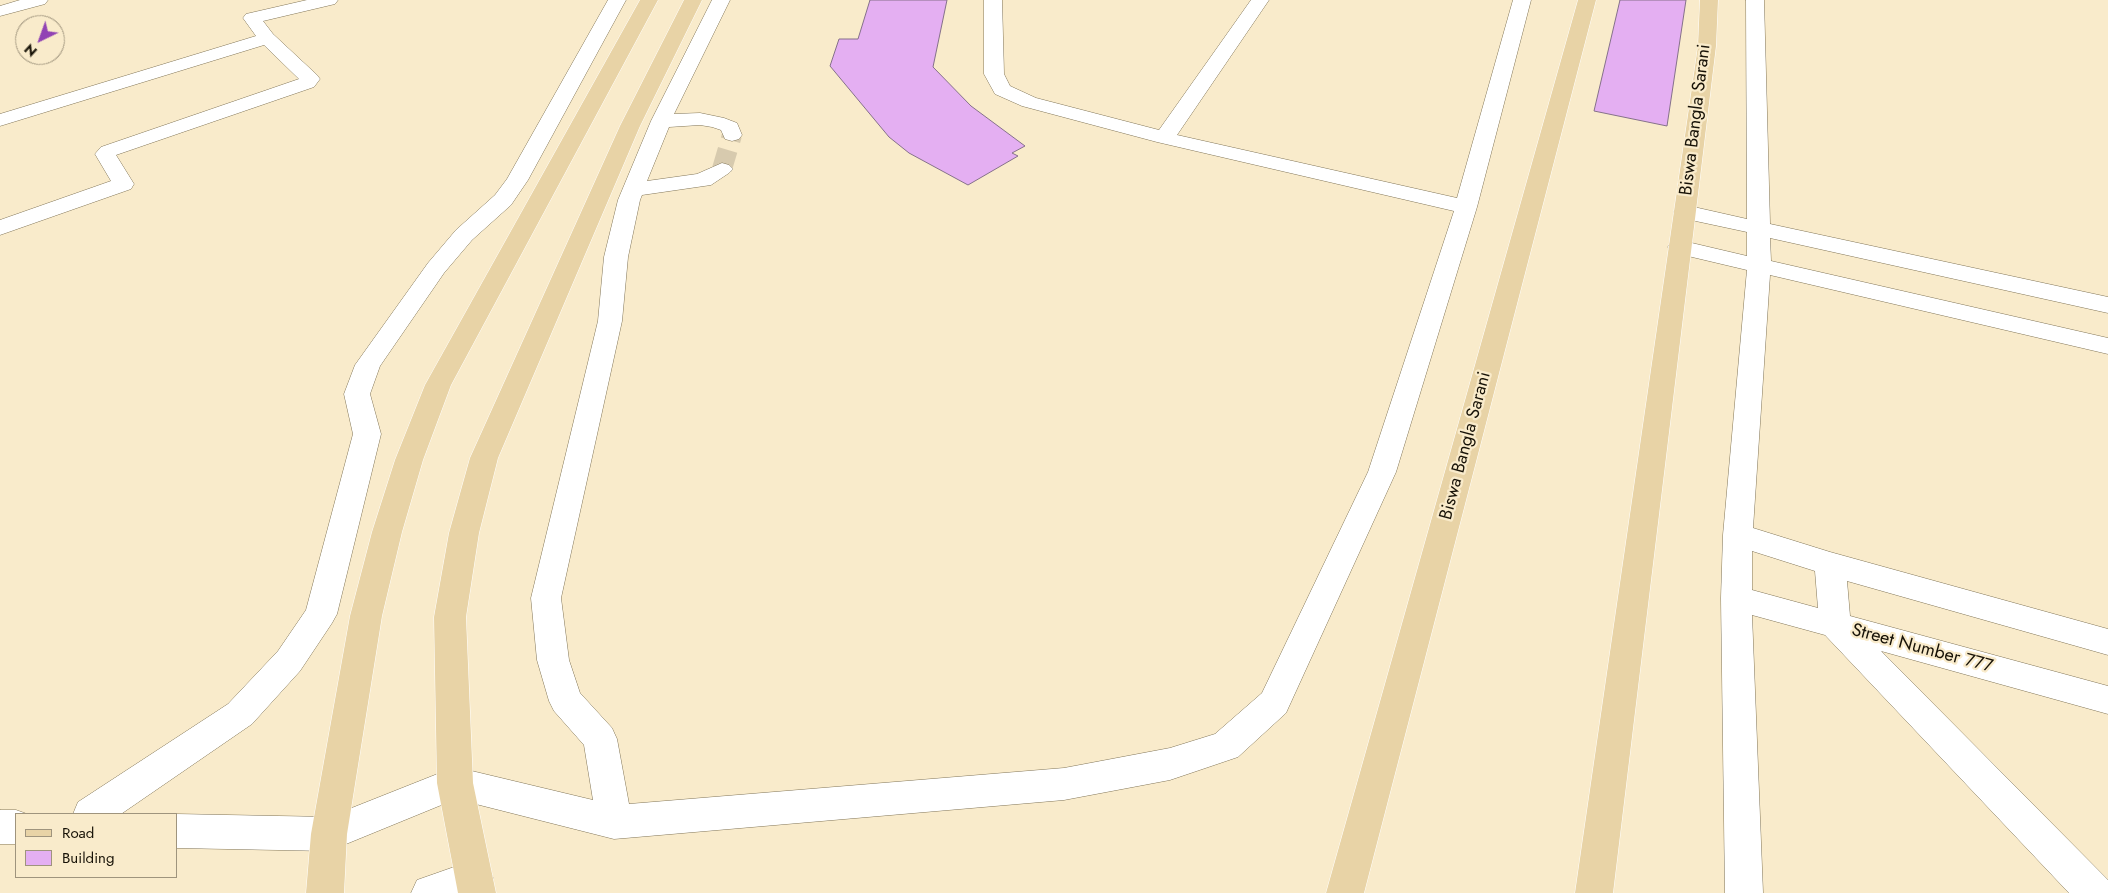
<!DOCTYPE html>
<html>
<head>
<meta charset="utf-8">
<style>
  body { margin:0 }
  #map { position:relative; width:2108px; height:893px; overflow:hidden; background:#f9ebcb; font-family:Jost,sans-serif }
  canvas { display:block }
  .legend { position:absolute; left:15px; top:813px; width:162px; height:65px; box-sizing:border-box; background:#f9ebcb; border:1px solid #9f947d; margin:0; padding:6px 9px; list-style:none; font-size:15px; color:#171207 }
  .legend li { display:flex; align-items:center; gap:10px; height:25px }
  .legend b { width:25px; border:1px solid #9f947d }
  .north { position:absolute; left:15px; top:15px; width:50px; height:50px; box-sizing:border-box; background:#f9ebcb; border:1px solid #9f947d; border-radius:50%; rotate:222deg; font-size:14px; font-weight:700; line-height:20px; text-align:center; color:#171207 }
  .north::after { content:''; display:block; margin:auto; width:18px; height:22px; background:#9143b4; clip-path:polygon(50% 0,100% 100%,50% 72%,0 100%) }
</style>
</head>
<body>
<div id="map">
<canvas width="2108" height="893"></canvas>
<ul class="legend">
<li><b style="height:6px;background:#e8d3a6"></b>Road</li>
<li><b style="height:14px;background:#e4aff2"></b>Building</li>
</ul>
<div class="north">N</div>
</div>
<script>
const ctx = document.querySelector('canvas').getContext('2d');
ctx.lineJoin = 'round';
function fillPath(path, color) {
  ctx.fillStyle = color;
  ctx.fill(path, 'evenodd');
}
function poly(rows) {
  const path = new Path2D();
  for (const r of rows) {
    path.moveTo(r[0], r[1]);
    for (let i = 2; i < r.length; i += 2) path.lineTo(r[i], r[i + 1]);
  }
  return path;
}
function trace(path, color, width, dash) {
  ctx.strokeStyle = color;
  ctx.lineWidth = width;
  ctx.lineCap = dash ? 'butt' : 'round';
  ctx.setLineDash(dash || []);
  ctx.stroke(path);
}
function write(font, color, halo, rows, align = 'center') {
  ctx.font = font + ' Jost,sans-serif';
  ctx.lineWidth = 4.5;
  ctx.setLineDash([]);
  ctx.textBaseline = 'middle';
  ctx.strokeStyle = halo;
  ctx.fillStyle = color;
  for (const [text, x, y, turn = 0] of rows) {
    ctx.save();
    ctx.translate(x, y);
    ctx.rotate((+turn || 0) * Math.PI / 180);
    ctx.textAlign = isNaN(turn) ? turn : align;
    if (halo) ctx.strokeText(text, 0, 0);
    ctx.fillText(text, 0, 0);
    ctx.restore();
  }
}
const building = poly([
  [870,0,947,0,933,67,971,106,1025,146,1012,153,1018,156,968,185,909,153,889,137,830,66,839,39,858,39,870,0],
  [1620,0,1686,0,1667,126,1594,111,1620,0]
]);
fillPath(building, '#e4aff2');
trace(building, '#85718a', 1);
trace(poly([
  [722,169,732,135]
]), '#d7caae', 20, [20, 10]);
const minor = poly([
  [20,0,48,0,45,4,0,16,0,6,20,0],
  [307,0,338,0,335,4,263,21,273,34,317,75,320,79,314,87,116,155,134,184,131,189,0,235,0,220,111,181,95,154,101,147,299,79,264,45,0,126,0,114,256,36,243,18,246,14,307,0],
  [608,0,626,0,528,180,511,205,472,240,444,273,380,366,370,394,381,434,337,614,332,623,300,671,252,724,121,814,73,814,78,802,228,704,278,651,306,610,353,434,344,394,355,365,428,263,456,230,495,195,507,179,608,0],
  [712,0,730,0,674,114,700,113,724,118,737,123,742,135,739,139,732,141,725,139,721,130,712,127,700,125,669,127,647,181,697,174,722,163,729,165,733,169,729,173,711,185,642,195,640,200,628,257,622,321,561,598,569,660,580,693,612,728,617,739,629,804,1064,768,1170,748,1215,734,1262,693,1368,472,1454,211,1157,142,1022,106,995,94,984,74,984,0,1002,0,1004,74,1010,86,1036,98,1159,130,1251,0,1269,0,1177,135,1457,198,1513,0,1531,0,1477,207,1396,472,1286,713,1238,757,1170,780,1064,800,614,839,456,799,329,851,176,848,176,814,329,817,455,767,593,800,584,745,554,711,549,701,537,660,531,598,598,321,604,257,618,200,651,121,712,0],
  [1746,0,1764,0,1770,224,2108,297,2108,313,1770,238,1771,261,2108,338,2108,354,1770,275,1753,528,1830,552,2108,629,2108,655,1847,581,1850,616,2108,686,2108,714,1881,651,2108,880,2108,893,2069,893,1825,635,1752,615,1763,893,1725,893,1721,598,1723,535,1747,270,1671,252,1668,247,1671,242,1679,240,1747,256,1747,232,1677,217,1674,212,1677,207,1685,205,1747,219,1746,0],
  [1752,551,1815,571,1818,608,1752,590,1752,551],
  [0,810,16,810,27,814,16,814,16,844,0,844,0,810],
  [474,860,487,865,493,878,487,891,482,893,411,893,417,880,474,860]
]);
const major = poly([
  [640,0,658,0,451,385,423,460,402,532,382,616,347,834,344,893,306,893,311,834,350,616,372,532,395,460,425,385,640,0],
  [684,0,702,0,640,126,498,458,479,533,466,617,473,783,496,893,458,893,437,783,434,617,449,533,470,458,620,126,684,0],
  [1578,0,1596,0,1364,893,1326,893,1578,0],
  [1700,0,1718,0,1716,46,1613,893,1575,893,1698,46,1700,0]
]);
trace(minor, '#827659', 1);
trace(major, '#fff', 1);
fillPath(minor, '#fff');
fillPath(major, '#e8d3a6');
write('18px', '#171207', '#f9ebcb', [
  ["Biswa Bangla Sarani",1696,120,-83],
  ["Biswa Bangla Sarani",1466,446,-75],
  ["Street Number 777",1922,649,15]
]);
</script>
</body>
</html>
